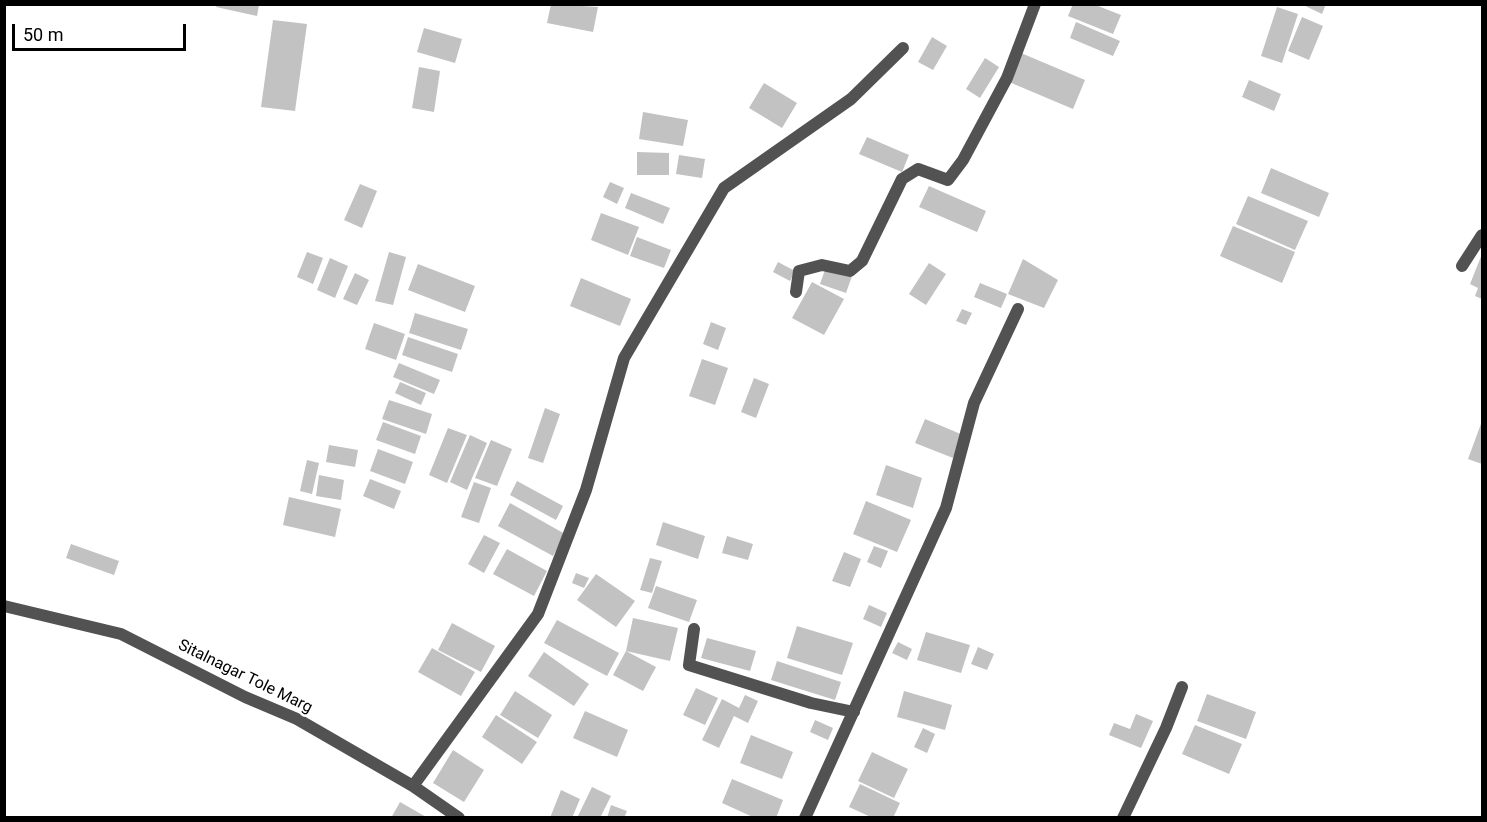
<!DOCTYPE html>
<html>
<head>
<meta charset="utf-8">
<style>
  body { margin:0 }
  #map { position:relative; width:1487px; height:822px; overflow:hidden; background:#fff; font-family:Roboto,sans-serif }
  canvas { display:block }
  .frame { position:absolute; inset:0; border:6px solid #000; pointer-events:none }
  .scale { position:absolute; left:12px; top:24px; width:174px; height:27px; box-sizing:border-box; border:3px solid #000; border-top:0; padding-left:8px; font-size:18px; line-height:21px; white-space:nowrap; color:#000; -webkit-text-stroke:4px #fff; paint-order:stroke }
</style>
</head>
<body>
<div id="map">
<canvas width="1487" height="822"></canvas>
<div class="frame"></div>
<div class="scale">50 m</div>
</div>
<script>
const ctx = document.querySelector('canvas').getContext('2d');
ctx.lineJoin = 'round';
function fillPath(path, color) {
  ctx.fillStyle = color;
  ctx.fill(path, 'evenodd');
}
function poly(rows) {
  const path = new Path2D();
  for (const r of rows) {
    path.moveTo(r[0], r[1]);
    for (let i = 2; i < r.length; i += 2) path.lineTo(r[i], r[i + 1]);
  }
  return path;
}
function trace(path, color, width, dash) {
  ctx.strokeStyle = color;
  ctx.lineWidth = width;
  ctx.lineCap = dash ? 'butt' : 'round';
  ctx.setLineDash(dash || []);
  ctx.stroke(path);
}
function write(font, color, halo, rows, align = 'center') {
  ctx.font = font + ' Roboto,sans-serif';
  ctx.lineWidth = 5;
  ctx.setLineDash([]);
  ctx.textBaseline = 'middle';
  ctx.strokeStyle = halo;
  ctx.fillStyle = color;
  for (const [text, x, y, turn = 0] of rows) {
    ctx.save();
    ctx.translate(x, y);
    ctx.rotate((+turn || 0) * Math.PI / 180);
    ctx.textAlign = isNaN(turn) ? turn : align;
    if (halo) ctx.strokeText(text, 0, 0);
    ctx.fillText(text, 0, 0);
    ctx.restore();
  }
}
fillPath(poly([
  [551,4,598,7,593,32,547,23],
  [1073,4,1093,4,1121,15,1113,34,1068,16],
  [1301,4,1326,4,1322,14],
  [217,5,259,5,257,16,216,7],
  [1277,7,1298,14,1282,63,1261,56],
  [1302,17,1323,26,1309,60,1288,51],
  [273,20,307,24,295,111,261,107],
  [1076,22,1120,41,1113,56,1070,38],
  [424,28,462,39,455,63,417,52],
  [932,37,947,46,933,70,918,62],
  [1021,53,1085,80,1073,109,1009,82],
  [985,58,999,67,980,98,966,89],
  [419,67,440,71,434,112,412,108],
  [1249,80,1281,94,1274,111,1242,97],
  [764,83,797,103,782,128,749,108],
  [643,112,688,120,683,146,639,139],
  [867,137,909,155,902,172,859,154],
  [637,152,669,153,669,175,637,175],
  [679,155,705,159,702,178,676,174],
  [1271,168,1329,193,1319,217,1261,193],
  [610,182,624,188,617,204,603,197],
  [360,184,377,191,362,228,344,220],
  [929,186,986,211,977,232,919,207],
  [631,193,670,208,663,224,625,208],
  [1248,196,1308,221,1295,250,1236,224],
  [601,213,639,227,628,255,591,240],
  [1233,226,1295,252,1282,283,1220,256],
  [637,237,671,250,664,268,630,256],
  [307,252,323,258,313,284,297,277],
  [389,252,406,257,393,305,375,301],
  [1482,254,1482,299,1475,296,1478,288,1470,284],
  [330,258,348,266,335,298,317,290],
  [1023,259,1058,280,1044,308,1008,294],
  [778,262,795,271,790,281,773,272],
  [929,263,946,274,926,305,909,294],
  [418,264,475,286,465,312,408,290],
  [826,267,852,276,846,293,820,284],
  [355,273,369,280,357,305,343,299],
  [581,278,631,299,620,326,570,306],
  [812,282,844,299,824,335,792,318],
  [980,283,1007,294,1001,308,974,297],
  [962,309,972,313,966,325,956,321],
  [415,313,468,329,461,350,409,333],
  [711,322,726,328,718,350,703,344],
  [374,323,405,334,396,360,365,349],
  [408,337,458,354,452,372,402,355],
  [702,359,728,368,715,405,689,396],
  [399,363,440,380,434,394,393,377],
  [754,378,769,384,756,418,741,412],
  [400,382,426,393,421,405,395,393],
  [389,400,432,414,426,434,382,419],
  [545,408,560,414,543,463,528,458],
  [925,419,963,435,953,458,915,443],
  [1482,421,1482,464,1468,459],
  [383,422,421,436,415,454,376,440],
  [448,428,467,435,447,483,429,475],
  [470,435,487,443,467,490,450,482],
  [491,440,512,449,497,486,475,478],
  [329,445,358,450,355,467,326,462],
  [378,449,413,462,405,484,370,471],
  [307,460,319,463,312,494,300,491],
  [886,465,922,478,913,508,876,495],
  [319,475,344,480,341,500,316,496],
  [370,479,401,491,394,509,363,496],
  [517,481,563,506,556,520,510,495],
  [474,482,491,488,479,523,461,517],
  [289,497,341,509,335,537,283,525],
  [866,501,911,520,897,552,853,534],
  [510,503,565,534,553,556,498,526],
  [663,522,705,536,698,559,656,545],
  [484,535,500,543,484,573,468,564],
  [727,536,753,544,748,560,722,553],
  [71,544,119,561,114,575,66,558],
  [874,546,888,551,881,568,867,562],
  [507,549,547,571,534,596,493,574],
  [844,552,861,559,850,587,832,581],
  [650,558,662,561,652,593,640,590],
  [576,573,589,578,584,588,572,583],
  [596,574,635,601,616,627,577,600],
  [656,586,697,600,689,622,648,608],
  [869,605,887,613,881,627,863,619],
  [633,618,678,628,670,661,626,651],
  [557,620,619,653,607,676,544,643],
  [452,623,495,646,481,672,438,650],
  [797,626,853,643,842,675,787,658],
  [926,632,970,645,961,673,917,660],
  [707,638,756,651,750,671,701,658],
  [898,642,912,649,907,660,892,653],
  [978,647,994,654,987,670,971,664],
  [432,648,475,672,461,696,418,672],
  [626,651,656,667,643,691,613,675],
  [544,652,589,684,574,706,528,676],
  [777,661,841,682,835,700,771,680],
  [696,688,718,698,705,725,683,715],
  [515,691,552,715,538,738,500,715],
  [904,691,952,705,945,730,897,717],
  [1207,694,1256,712,1246,739,1197,721],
  [745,695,758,701,748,723,734,716,719,748,702,740,722,699,739,708],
  [585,711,628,730,617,757,573,738],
  [1136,714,1153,721,1141,748,1109,735,1114,723,1130,729],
  [496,715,537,742,522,764,482,737],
  [815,720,833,728,828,740,810,732],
  [1195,725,1242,744,1229,774,1182,754],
  [923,728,935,734,927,753,914,747],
  [751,735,793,752,782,779,740,763],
  [453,750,484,770,464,802,433,783],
  [872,752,908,769,894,798,858,781],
  [732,779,783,800,776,818,755,818,722,803],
  [860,784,900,803,893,818,873,818,849,807],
  [592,787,611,796,600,818,577,818],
  [561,790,580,799,572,818,550,818],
  [400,802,428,818,391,818],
  [611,805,627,811,624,818,607,818]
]), '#c2c2c2');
trace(poly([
  [1462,266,1482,235],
  [796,292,799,271,822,265,850,271,862,261,902,179,918,169,948,180,963,160,1007,78,1035,4],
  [4,606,121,634,245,697,297,719,413,786,459,818],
  [694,629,689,665,811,703,854,712],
  [413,786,538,614,586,490,624,358,724,188,851,99,903,48],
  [805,818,946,508,974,403,1018,309],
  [1123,818,1166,728,1182,687]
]), '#525252', 12);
write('16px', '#000', '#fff', [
  ["Sitalnagar Tole Marg",245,677,26]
]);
</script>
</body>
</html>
